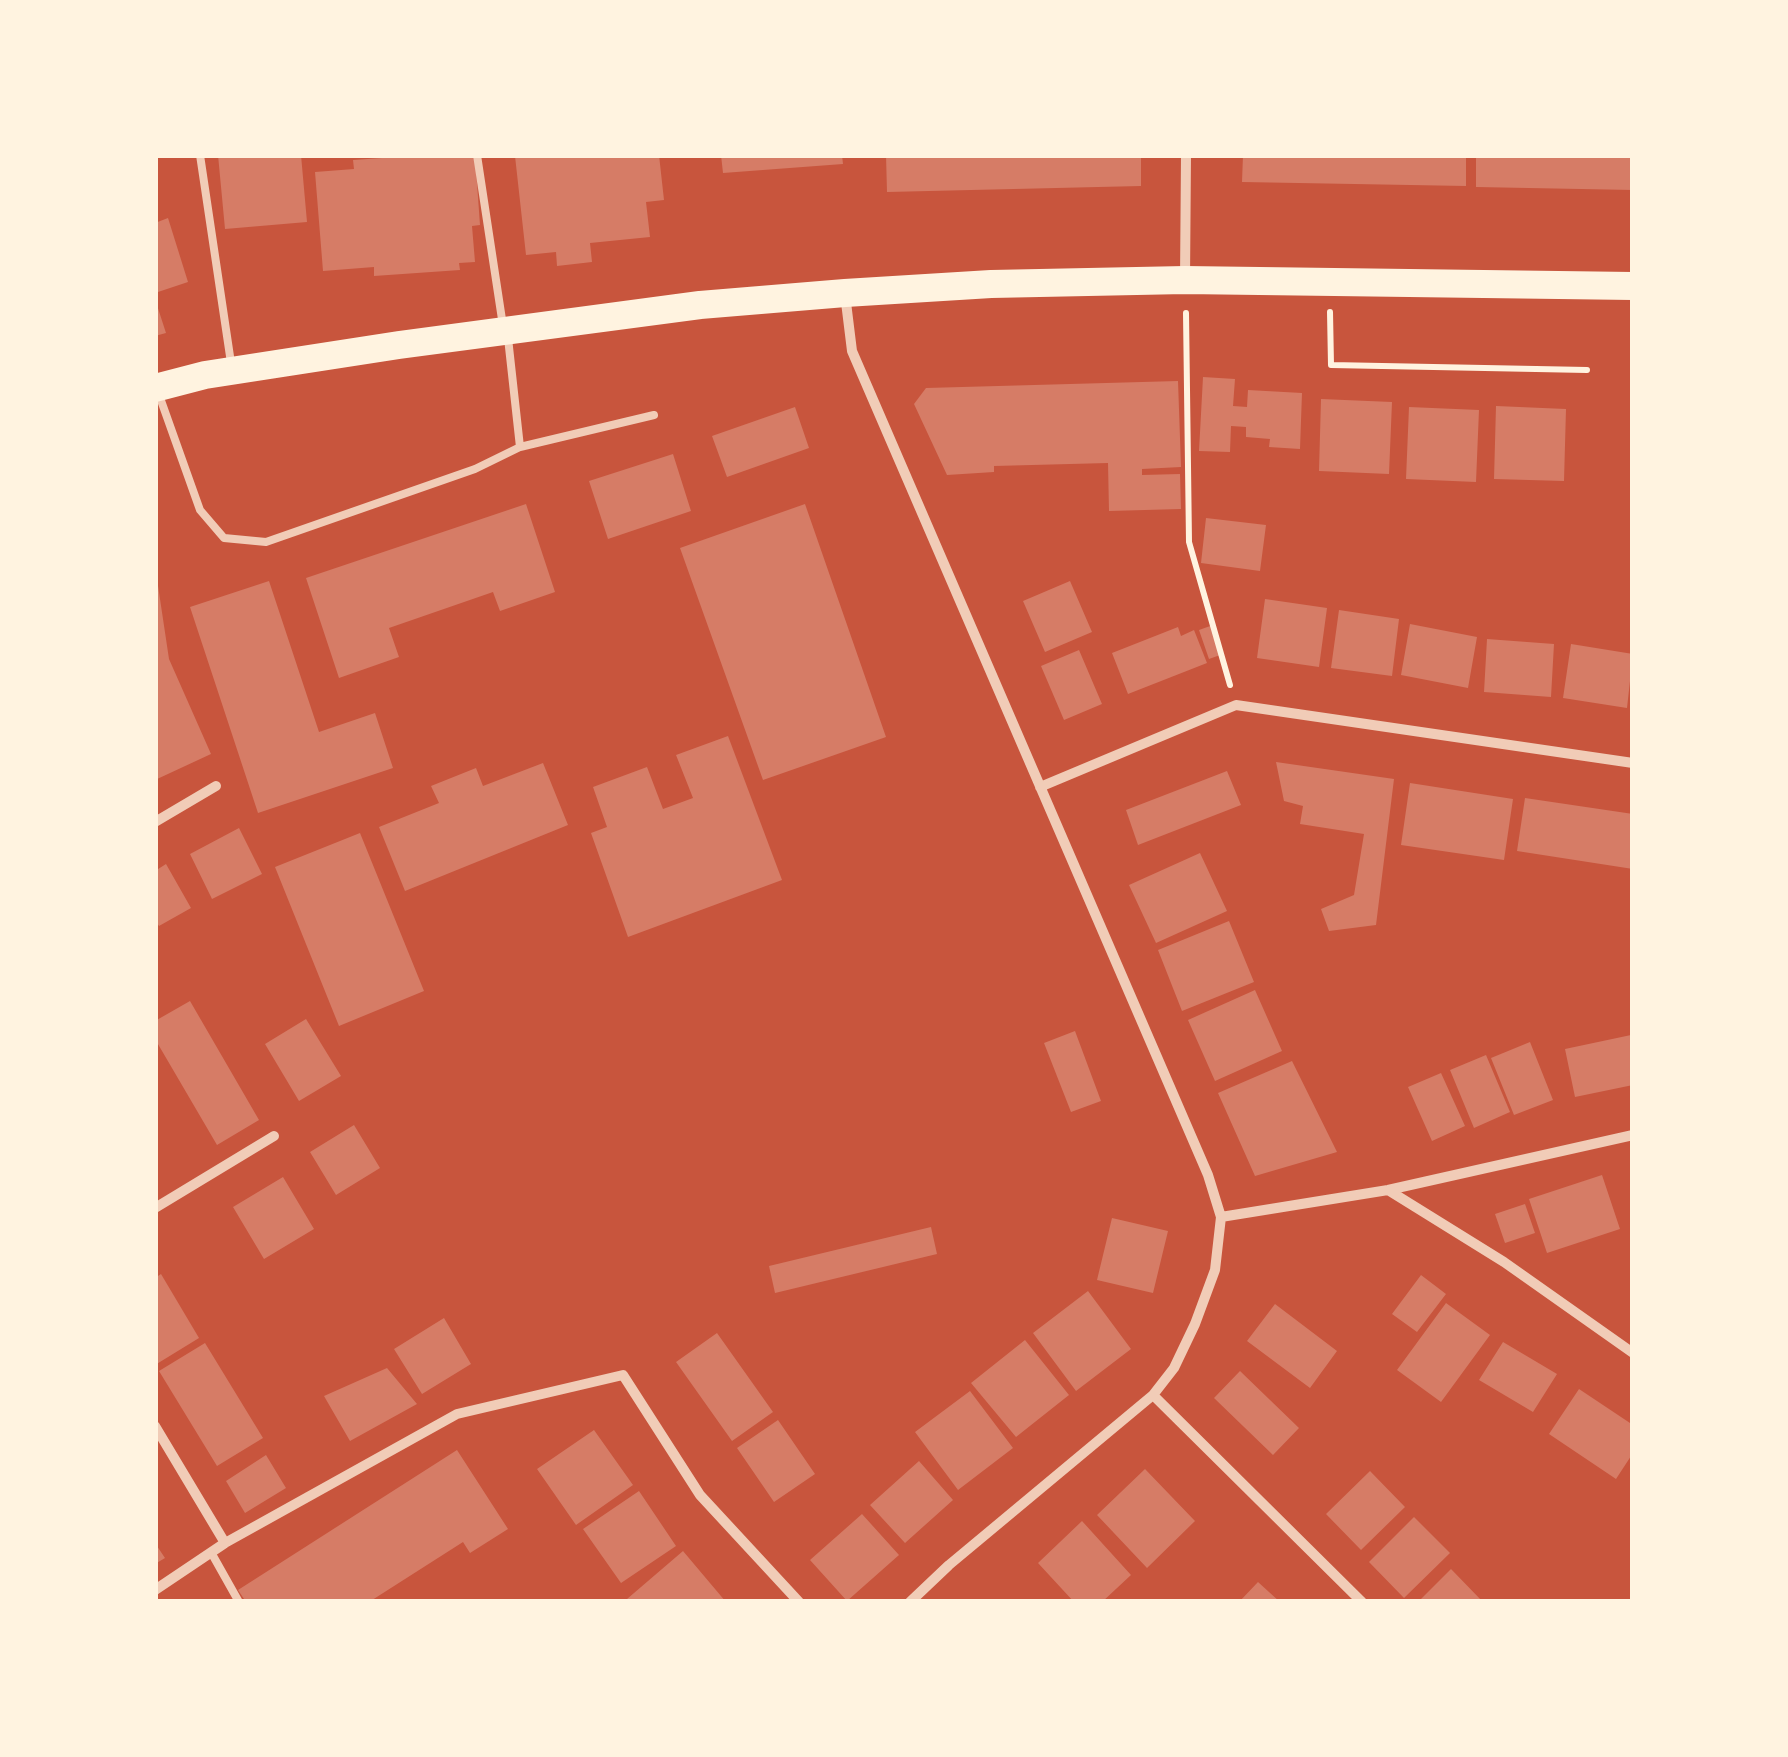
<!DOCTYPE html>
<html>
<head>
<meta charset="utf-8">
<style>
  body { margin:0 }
  #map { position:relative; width:1788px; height:1757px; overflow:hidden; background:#c8553d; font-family:"Titillium Web",sans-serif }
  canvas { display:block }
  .frame { position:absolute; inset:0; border:158px solid #fff3e0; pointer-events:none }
</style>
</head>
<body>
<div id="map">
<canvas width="1788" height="1757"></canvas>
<div class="frame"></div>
</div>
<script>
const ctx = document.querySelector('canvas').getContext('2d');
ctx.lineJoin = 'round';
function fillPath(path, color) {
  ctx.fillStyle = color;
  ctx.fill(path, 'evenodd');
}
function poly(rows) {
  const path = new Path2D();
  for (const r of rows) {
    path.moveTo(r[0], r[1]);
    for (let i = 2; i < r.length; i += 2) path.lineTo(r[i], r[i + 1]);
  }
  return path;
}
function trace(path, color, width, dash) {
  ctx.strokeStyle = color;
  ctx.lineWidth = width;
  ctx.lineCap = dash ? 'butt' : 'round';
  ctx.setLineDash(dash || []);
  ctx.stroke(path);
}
fillPath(poly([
  [218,155,301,155,307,222,225,229],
  [382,155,475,155,480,225,472,226,475,262,459,263,460,270,374,276,374,267,323,271,315,172,354,169,353,160,382,158],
  [659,155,664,200,646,202,650,237,590,243,592,262,557,266,556,252,526,255,515,156],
  [721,155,842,155,843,164,723,173],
  [886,155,1141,155,1141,186,887,192],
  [1243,155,1466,155,1466,186,1242,182],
  [1476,155,1633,155,1633,190,1476,187],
  [168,218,188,282,155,293,155,223],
  [155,299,166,333,155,336],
  [1203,377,1235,379,1233,406,1247,407,1248,390,1302,393,1300,449,1269,447,1270,439,1246,437,1246,427,1231,426,1230,452,1199,451],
  [1178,381,1181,467,1142,469,1142,475,1180,474,1181,509,1109,511,1108,463,994,466,994,472,947,475,914,404,926,388],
  [1321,399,1392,402,1389,474,1319,471],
  [1496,406,1566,409,1564,481,1494,479],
  [795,407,809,448,727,477,712,436],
  [1409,407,1479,410,1476,482,1406,479],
  [673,454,691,511,608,539,589,481],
  [526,504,555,592,500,611,493,592,389,628,399,657,339,678,306,578],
  [805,504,886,737,763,780,680,548],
  [1206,518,1266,525,1260,571,1201,563],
  [157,579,169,659,211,754,155,780,155,580],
  [269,581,319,732,375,713,393,768,258,813,190,607],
  [1070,581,1092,632,1045,652,1023,601],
  [1265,599,1327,608,1319,667,1257,658],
  [1339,610,1399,619,1392,676,1331,668],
  [1410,624,1477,637,1468,688,1401,675],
  [1213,625,1223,654,1209,659,1199,630],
  [1178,627,1181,636,1194,630,1207,663,1128,694,1112,653],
  [1487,639,1554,644,1551,697,1484,692],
  [1571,644,1633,654,1627,708,1563,698],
  [1079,650,1102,704,1064,720,1041,666],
  [728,736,782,880,628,937,591,833,607,827,593,787,647,767,663,809,693,798,676,755],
  [1276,762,1394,779,1376,925,1329,931,1321,909,1354,895,1364,834,1300,824,1303,806,1284,801],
  [543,763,568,825,405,891,379,827,439,803,431,786,476,768,483,786],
  [1227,771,1241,805,1138,845,1126,810],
  [1410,783,1513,799,1504,860,1401,845],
  [1525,798,1633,814,1633,869,1517,851],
  [239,828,262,874,212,899,190,854],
  [360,833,424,991,339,1026,275,867],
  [1200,853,1227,911,1156,943,1129,885],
  [166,864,191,908,159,926,155,920,155,871],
  [1229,921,1254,982,1182,1011,1158,950],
  [1255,990,1282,1051,1215,1081,1188,1020],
  [190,1001,259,1120,217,1145,155,1039,155,1021],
  [306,1019,341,1076,299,1101,265,1044],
  [1075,1031,1101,1101,1071,1112,1044,1043],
  [1631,1035,1633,1085,1575,1097,1565,1049],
  [1530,1042,1553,1100,1514,1115,1491,1058],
  [1486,1055,1510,1112,1474,1128,1450,1070],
  [1292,1061,1337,1152,1255,1176,1218,1093],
  [1441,1073,1465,1126,1432,1141,1408,1087],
  [354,1125,380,1168,336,1195,310,1152],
  [1602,1175,1620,1229,1547,1253,1529,1199],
  [283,1177,314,1229,264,1259,233,1207],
  [1525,1204,1535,1233,1505,1243,1495,1214],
  [1112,1218,1168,1231,1153,1293,1097,1280],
  [931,1227,937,1254,775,1293,769,1266],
  [161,1274,199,1338,155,1365,155,1278],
  [1421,1275,1446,1294,1417,1332,1392,1314],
  [1088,1291,1131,1349,1076,1391,1033,1333],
  [1446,1303,1490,1335,1441,1402,1397,1370],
  [1275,1304,1337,1351,1310,1388,1247,1341],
  [444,1318,471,1364,422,1394,394,1349],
  [717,1333,773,1412,732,1441,676,1362],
  [1025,1340,1069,1395,1016,1437,971,1383],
  [1503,1342,1557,1374,1533,1412,1479,1380],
  [205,1343,263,1438,217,1466,159,1371],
  [387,1368,417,1404,350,1441,324,1396],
  [1240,1371,1299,1428,1273,1455,1214,1398],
  [1579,1389,1633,1425,1633,1453,1616,1479,1549,1434],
  [970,1391,1013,1448,958,1490,915,1432],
  [778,1420,815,1474,774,1502,737,1448],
  [594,1430,633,1485,576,1525,537,1469],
  [457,1450,508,1529,470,1553,463,1542,369,1602,246,1602,238,1590],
  [266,1455,286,1488,245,1513,226,1481],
  [919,1461,953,1500,905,1543,870,1505],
  [1145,1469,1195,1521,1147,1568,1097,1515],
  [1370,1471,1405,1507,1361,1550,1326,1514],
  [639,1491,676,1546,621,1583,583,1529],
  [862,1514,899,1555,847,1601,810,1560],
  [1414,1517,1450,1553,1404,1598,1369,1562],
  [1082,1521,1131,1575,1102,1602,1074,1602,1038,1563],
  [155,1543,165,1558,155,1564],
  [683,1551,726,1602,630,1602,627,1599],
  [1451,1569,1483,1602,1418,1602],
  [1258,1582,1280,1602,1239,1602]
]), '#d67c66');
trace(poly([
  [1330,312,1331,365,1587,370],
  [1186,313,1189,542,1230,685]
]), '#fff3e0', 6);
trace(poly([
  [200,155,231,363],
  [477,155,503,326],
  [158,392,200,510,224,538,266,542,475,469,520,447,508,338],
  [520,447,654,415],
  [212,1554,239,1602]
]), '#f1ccb7', 8);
trace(poly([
  [1185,279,1186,155],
  [845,294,852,351,1208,1175,1221,1217,1215,1270,1195,1324,1174,1368,1153,1395,949,1565,910,1602],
  [1040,787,1236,705,1633,763],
  [155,822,216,786],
  [1388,1190,1504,1262,1633,1353],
  [155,1208,274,1136],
  [1221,1217,1388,1190,1633,1135],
  [1153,1395,1362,1602],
  [155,1426,225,1543],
  [155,1590,225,1543,457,1414,623,1375,700,1495,799,1602]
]), '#f1ccb7', 10);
trace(poly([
  [155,388,205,375,399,345,700,305,845,293,991,284,1185,280,1633,286]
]), '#fff3e0', 28);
</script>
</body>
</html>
